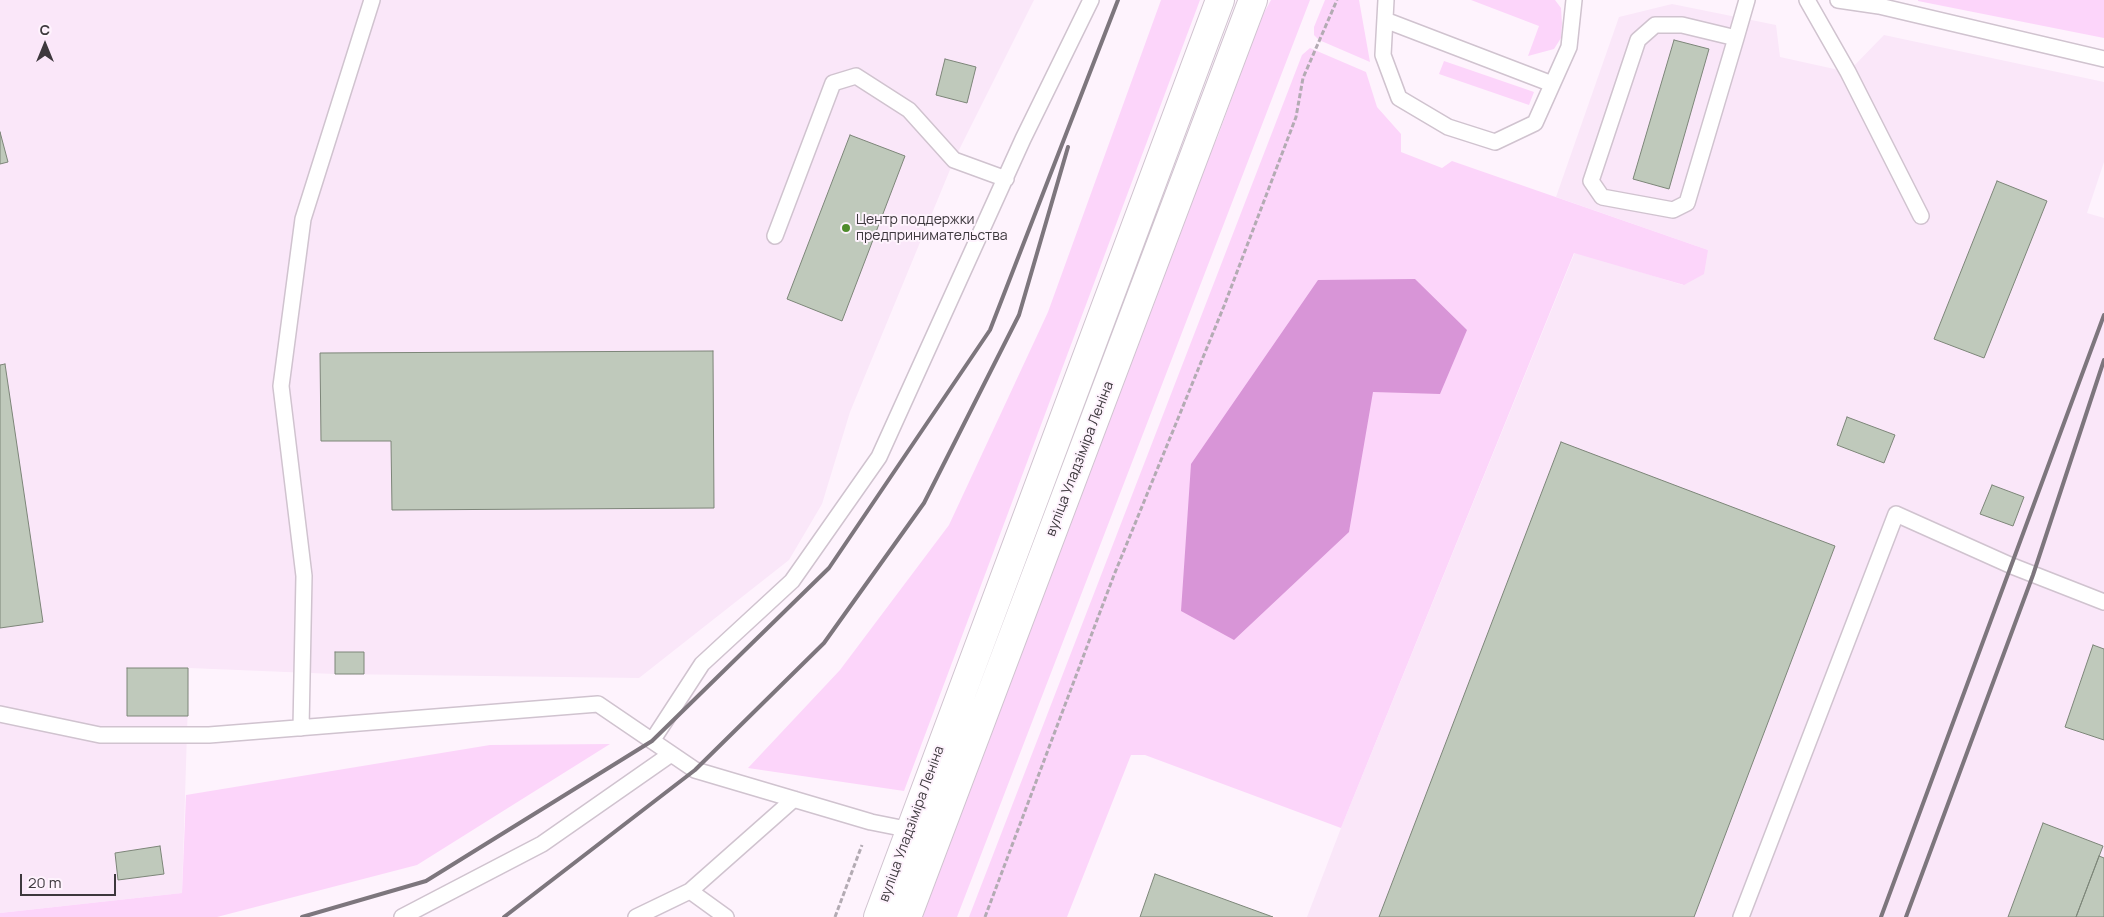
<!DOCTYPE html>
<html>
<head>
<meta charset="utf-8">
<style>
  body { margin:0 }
  #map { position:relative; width:2104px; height:917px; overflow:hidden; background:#fef3fd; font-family:Manrope,sans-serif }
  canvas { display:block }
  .north { position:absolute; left:20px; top:20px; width:50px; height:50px; -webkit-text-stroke:4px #fef3fd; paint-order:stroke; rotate:0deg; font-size:14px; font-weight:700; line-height:20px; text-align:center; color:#3d383d }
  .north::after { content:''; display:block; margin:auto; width:18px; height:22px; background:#3d383d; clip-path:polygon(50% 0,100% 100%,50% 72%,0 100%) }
  .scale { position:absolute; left:20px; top:874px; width:96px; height:22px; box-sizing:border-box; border:2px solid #3d383d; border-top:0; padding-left:6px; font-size:15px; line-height:18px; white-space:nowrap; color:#3d383d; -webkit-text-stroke:4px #fef3fd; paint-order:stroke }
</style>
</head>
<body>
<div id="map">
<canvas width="2104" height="917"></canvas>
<div class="north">С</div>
<div class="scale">20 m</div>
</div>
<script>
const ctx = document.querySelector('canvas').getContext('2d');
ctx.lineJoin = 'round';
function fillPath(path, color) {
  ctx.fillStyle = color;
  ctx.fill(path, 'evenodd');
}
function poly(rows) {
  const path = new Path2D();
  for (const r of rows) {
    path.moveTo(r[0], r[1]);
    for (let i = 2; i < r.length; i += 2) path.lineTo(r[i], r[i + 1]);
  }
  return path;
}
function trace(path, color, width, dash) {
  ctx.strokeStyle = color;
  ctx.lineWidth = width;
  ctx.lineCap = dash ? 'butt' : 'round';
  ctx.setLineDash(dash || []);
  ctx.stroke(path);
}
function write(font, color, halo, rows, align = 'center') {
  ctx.font = font + ' Manrope,sans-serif';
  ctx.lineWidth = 4;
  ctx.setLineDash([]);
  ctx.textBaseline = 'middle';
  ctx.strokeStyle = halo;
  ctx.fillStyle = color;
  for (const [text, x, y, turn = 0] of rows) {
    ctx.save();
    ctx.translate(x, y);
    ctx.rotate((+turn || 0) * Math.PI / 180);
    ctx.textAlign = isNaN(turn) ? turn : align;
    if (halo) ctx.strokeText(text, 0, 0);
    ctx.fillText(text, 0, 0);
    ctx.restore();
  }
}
fillPath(poly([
  [0,0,1034,0,954,160,850,412,822,504,789,560,639,678,335,674,189,668,182,893,0,913],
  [1672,4,1776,25,1780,57,1848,72,1884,35,2104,82,2104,162,2087,213,2104,218,2104,917,1307,917,1341,828,1575,252,1683,285,1708,250,1556,197,1619,17]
]), '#fae7f9');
fillPath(poly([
  [1161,0,1200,0,904,791,748,768,840,670,949,525,1048,312],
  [1271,0,1310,0,957,917,916,917,1177,223,1218,136,1260,20],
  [1325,0,1359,0,1370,62,1319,40,1314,35,1314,27],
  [1471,0,1555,0,1561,8,1562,24,1561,38,1554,49,1528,56,1539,26],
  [1918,0,2104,0,2104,38,1918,1],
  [1310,48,1366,72,1377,107,1401,134,1401,152,1442,168,1452,161,1708,250,1704,274,1684,285,1574,253,1341,828,1145,755,1131,755,1067,917,969,917,1302,55],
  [1444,61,1534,92,1529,105,1439,74],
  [610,744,417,865,217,917,0,917,0,913,182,893,186,795,490,745]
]), '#fcd5fa');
fillPath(poly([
  [1415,279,1467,330,1440,394,1373,392,1349,532,1234,640,1181,611,1191,464,1318,280]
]), '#d895d7');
const building = poly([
  [1674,40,1709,49,1669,189,1633,179,1674,40],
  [945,59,976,67,967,103,936,95,945,59],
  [0,132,8,162,0,164,0,132],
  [850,135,905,156,842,321,787,299,850,135],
  [1997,181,2047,201,1984,358,1934,339,1997,181],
  [713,351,714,508,392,510,391,441,321,441,320,353,713,351],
  [5,364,43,622,0,628,0,365,5,364],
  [1847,417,1895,435,1884,463,1837,445,1847,417],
  [1561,442,1835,546,1694,917,1379,917,1561,442],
  [1992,485,2024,497,2013,526,1980,514,1992,485],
  [2093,645,2104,649,2104,740,2065,727,2093,645],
  [335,652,364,652,364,674,335,674,335,652],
  [127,668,188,668,188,716,127,716,127,668],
  [2043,823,2103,846,2076,917,2008,917,2043,823],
  [160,846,164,874,118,880,115,853,160,846],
  [2099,856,2104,858,2104,917,2076,917,2099,856],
  [1155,874,1273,917,1140,917,1155,874]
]);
fillPath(building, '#bfc9bb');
trace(building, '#7d8679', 1);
const lane = poly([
  [1386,0,1383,55,1399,98,1448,127,1495,142,1535,123,1569,47,1574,0],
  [1807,0,1848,72,1921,216],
  [1838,0,1879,6,2104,59],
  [1385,20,1552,84],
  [1736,38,1682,25,1655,25,1638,40,1591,181,1602,197,1673,210,1687,203,1736,38,1747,0],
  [775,236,833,83,856,76,909,110,954,160,1006,179],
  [0,714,100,735,209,735,598,704,695,770,871,822,916,831],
  [301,728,304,576,281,386,303,219,372,0],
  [652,741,702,664,792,581,879,457,1023,139,1091,0],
  [690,891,726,917],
  [402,917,542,844,671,754],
  [636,917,690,891,794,799],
  [1741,917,1896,514,2012,566,2104,602]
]);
const primary = poly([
  [878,917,1220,0],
  [907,917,1253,0]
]);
trace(lane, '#d0c3cf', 18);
trace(primary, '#d0c3cf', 30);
trace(poly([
  [835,917,862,845],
  [985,917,1114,575,1224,306,1296,117,1303,78,1337,0]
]), '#b3abb3', 3, [5, 2.5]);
trace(lane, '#fff', 15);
trace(primary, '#fff', 28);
trace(poly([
  [302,917,426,881,652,741,829,568,990,330,1118,0],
  [504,917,695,770,824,643,924,503,1019,315,1068,147],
  [1881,917,2104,315],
  [1906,917,2033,575,2104,360]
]), '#7d767d', 4);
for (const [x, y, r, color] of [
  [846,228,5,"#4e8c2c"]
]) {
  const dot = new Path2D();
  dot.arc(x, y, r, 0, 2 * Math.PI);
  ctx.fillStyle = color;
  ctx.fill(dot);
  trace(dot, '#fef3fd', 2);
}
write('14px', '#3d383d', '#fef3fd', [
  ["Центр поддержки",856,220],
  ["предпринимательства",856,236]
], 'left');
write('14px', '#3d383d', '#fef3fd', [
  ["вуліца Уладзіміра Леніна",1080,459,-69],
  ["вуліца Уладзіміра Леніна",912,824,-70]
]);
</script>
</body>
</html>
